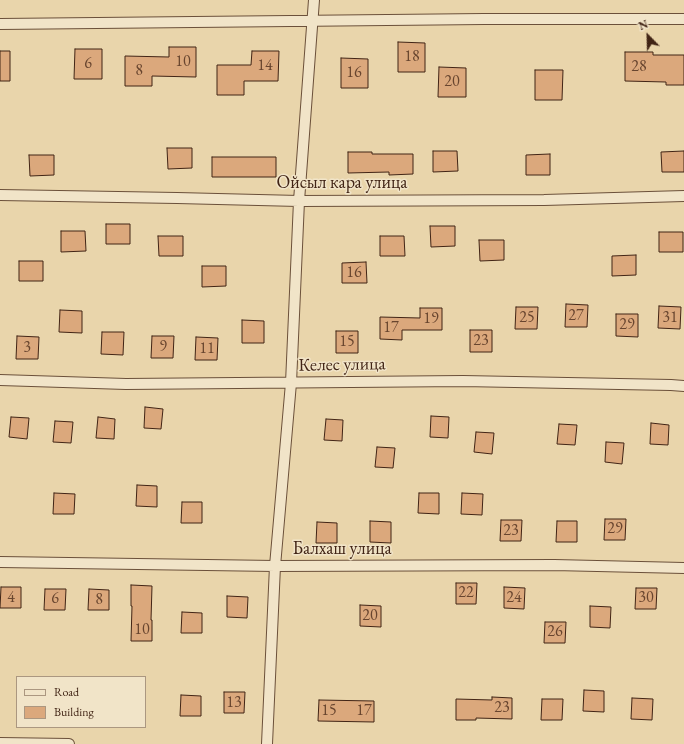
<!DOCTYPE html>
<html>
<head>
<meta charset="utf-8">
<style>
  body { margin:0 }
  #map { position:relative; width:684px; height:744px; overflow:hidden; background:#e9d5ab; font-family:"EB Garamond",serif }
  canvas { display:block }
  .legend { position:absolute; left:16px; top:676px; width:130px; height:52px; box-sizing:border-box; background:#f1e4c8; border:1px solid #ab9780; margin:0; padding:5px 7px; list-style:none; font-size:12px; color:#412415 }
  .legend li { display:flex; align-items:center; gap:8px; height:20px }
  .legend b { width:20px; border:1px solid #ab9780 }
  .north { position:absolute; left:628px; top:16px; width:40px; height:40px; -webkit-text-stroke:3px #f1e4c8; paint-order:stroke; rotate:337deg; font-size:11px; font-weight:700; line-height:16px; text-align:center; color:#412415 }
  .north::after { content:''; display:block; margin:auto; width:14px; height:18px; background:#412415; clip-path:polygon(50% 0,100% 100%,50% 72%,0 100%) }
</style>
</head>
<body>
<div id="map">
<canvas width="684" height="744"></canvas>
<ul class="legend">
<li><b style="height:5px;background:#f1e4c8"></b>Road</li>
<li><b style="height:11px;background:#dba87c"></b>Building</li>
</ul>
<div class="north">N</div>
</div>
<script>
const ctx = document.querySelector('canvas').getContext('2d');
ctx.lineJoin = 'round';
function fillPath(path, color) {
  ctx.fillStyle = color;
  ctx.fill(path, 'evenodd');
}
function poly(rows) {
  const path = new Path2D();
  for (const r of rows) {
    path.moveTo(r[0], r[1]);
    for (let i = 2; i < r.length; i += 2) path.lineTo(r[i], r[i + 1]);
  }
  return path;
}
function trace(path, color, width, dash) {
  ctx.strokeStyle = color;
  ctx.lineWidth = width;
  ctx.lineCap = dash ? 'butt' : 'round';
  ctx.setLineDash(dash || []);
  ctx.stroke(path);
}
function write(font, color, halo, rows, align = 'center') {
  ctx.font = font + ' "EB Garamond",serif';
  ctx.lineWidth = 3;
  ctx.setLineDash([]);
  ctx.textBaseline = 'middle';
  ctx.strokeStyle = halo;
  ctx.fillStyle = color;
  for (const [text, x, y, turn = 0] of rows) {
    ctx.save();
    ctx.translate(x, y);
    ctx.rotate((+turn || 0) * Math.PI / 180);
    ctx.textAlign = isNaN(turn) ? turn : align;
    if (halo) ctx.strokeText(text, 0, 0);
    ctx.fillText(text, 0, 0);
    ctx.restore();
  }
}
const building = poly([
  [398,42,425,43,425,72,398,72,398,42],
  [169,47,196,47,196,77,152,76,152,86,125,86,125,56,169,57,169,47],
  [75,49,102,49,102,79,74,79,75,49],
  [0,51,10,51,10,81,0,81,0,51],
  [252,51,279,51,278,81,244,81,244,95,217,95,217,65,251,65,252,51],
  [625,52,653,52,653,55,684,55,684,85,666,85,666,82,625,81,625,52],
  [341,58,368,59,368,88,341,88,341,58],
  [439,67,466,68,466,97,438,97,439,67],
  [535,70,563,70,562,100,535,100,535,70],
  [167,148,192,148,192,168,168,169,167,148],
  [433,151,457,151,458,171,433,172,433,151],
  [684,151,684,172,662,172,661,152,684,151],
  [348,152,372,152,372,154,413,154,413,174,389,175,389,172,348,173,348,152],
  [550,154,550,175,526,175,526,155,550,154],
  [29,155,54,155,54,175,30,176,29,155],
  [212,157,276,157,276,177,212,177,212,157],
  [106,224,130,224,130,244,106,244,106,224],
  [430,226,455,226,455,246,431,247,430,226],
  [61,231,85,231,86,251,61,252,61,231],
  [659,232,683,232,683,252,659,252,659,232],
  [158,236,183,236,183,256,159,256,158,236],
  [380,236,404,236,405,256,380,256,380,236],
  [479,240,504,240,504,260,480,261,479,240],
  [636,255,636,275,612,276,612,256,636,255],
  [19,261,43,261,43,281,19,281,19,261],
  [366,262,367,283,342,283,342,263,366,262],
  [202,266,226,266,226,286,202,287,202,266],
  [566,304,588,305,587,327,565,327,566,304],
  [659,306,681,307,680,329,658,328,659,306],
  [516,307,538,307,537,329,515,329,516,307],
  [420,308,442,308,442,330,402,330,402,340,380,339,380,317,420,318,420,308],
  [60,310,82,311,82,333,59,332,60,310],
  [616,314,638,314,638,337,616,336,616,314],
  [242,320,264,321,264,343,242,343,242,320],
  [470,330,492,330,492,352,470,352,470,330],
  [336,331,358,331,358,353,336,353,336,331],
  [102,332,124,332,123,355,101,354,102,332],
  [17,336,39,337,38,359,16,359,17,336],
  [152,336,174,336,173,358,151,358,152,336],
  [196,337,218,338,217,360,195,360,196,337],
  [145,407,163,409,161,429,144,428,145,407],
  [431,416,449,417,448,438,430,437,431,416],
  [11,417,29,418,27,439,9,437,11,417],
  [98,417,115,419,114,439,96,438,98,417],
  [326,419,343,420,342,441,324,440,326,419],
  [55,421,73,422,71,443,53,442,55,421],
  [651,423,669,425,668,445,650,444,651,423],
  [559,424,577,425,575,445,557,444,559,424],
  [476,432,494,433,492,454,474,452,476,432],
  [606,442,624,443,622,464,605,462,606,442],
  [377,447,395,448,393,468,375,467,377,447],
  [137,485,157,486,157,507,136,506,137,485],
  [54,493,75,494,74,514,53,514,54,493],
  [419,493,439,493,439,514,418,513,419,493],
  [462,493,483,494,482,515,461,514,462,493],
  [182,502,202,502,202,523,181,523,182,502],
  [605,519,626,519,625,540,604,540,605,519],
  [501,520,522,520,521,541,500,541,501,520],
  [370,521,391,522,391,543,370,542,370,521],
  [557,521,577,521,577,542,556,542,557,521],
  [317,522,337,523,337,543,316,543,317,522],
  [456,583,477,583,476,604,456,604,456,583],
  [131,585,152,586,151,620,152,620,152,641,131,641,132,606,131,606,131,585],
  [1,587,21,587,21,608,0,608,1,587],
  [504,587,525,588,524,609,504,608,504,587],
  [636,588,657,588,656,609,635,609,636,588],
  [45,589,66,589,65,610,44,610,45,589],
  [89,589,109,590,109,610,88,610,89,589],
  [227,596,248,597,247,618,227,617,227,596],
  [360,605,381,606,381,627,360,626,360,605],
  [590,606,611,607,610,628,590,627,590,606],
  [182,612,202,613,202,633,181,633,182,612],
  [545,622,566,622,565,643,544,643,545,622],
  [584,690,604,691,604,712,583,711,584,690],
  [224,692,245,692,244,713,224,713,224,692],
  [181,695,201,696,201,716,180,716,181,695],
  [492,697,512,698,512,719,476,718,476,720,456,720,456,699,492,700,492,697],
  [632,698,653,699,652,720,631,719,632,698],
  [542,699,563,699,562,720,541,720,542,699],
  [319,700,374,701,374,722,318,721,319,700]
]);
fillPath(building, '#dba87c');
trace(building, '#412415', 1);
const street = poly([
  [0,24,484,19,684,19],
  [0,195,177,198,299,201,544,200,684,196],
  [0,380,126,384,463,381,671,385,684,386],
  [0,562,275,566,554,565,684,568],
  [0,743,69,744],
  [267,744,275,566,291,383,299,201,314,0]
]);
trace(street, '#6b503a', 12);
trace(street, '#f1e4c8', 10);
write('16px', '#68452f', null, [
  ["18",412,57],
  ["10",183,62],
  ["6",88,64],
  ["14",265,66],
  ["28",639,67],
  ["8",139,71],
  ["16",354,73],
  ["20",452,82],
  ["16",354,273],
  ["27",576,316],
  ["25",527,318],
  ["31",670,318],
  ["19",431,319],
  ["29",627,325],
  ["17",391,328],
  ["23",481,341],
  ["15",347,342],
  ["9",163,347],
  ["3",27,348],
  ["11",207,349],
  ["29",615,529],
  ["23",511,531],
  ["22",466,593],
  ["4",11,598],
  ["24",514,598],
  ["30",646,598],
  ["6",55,599],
  ["8",99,600],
  ["20",370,616],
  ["10",142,630],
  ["26",555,632],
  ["13",234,703],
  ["23",502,708],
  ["15",329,711],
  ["17",364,711]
]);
write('18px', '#412415', '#f1e4c8', [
  ["Ойсыл кара улица",342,183],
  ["Келес улица",342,365,-1],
  ["Балхаш улица",342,549]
]);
</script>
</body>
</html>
